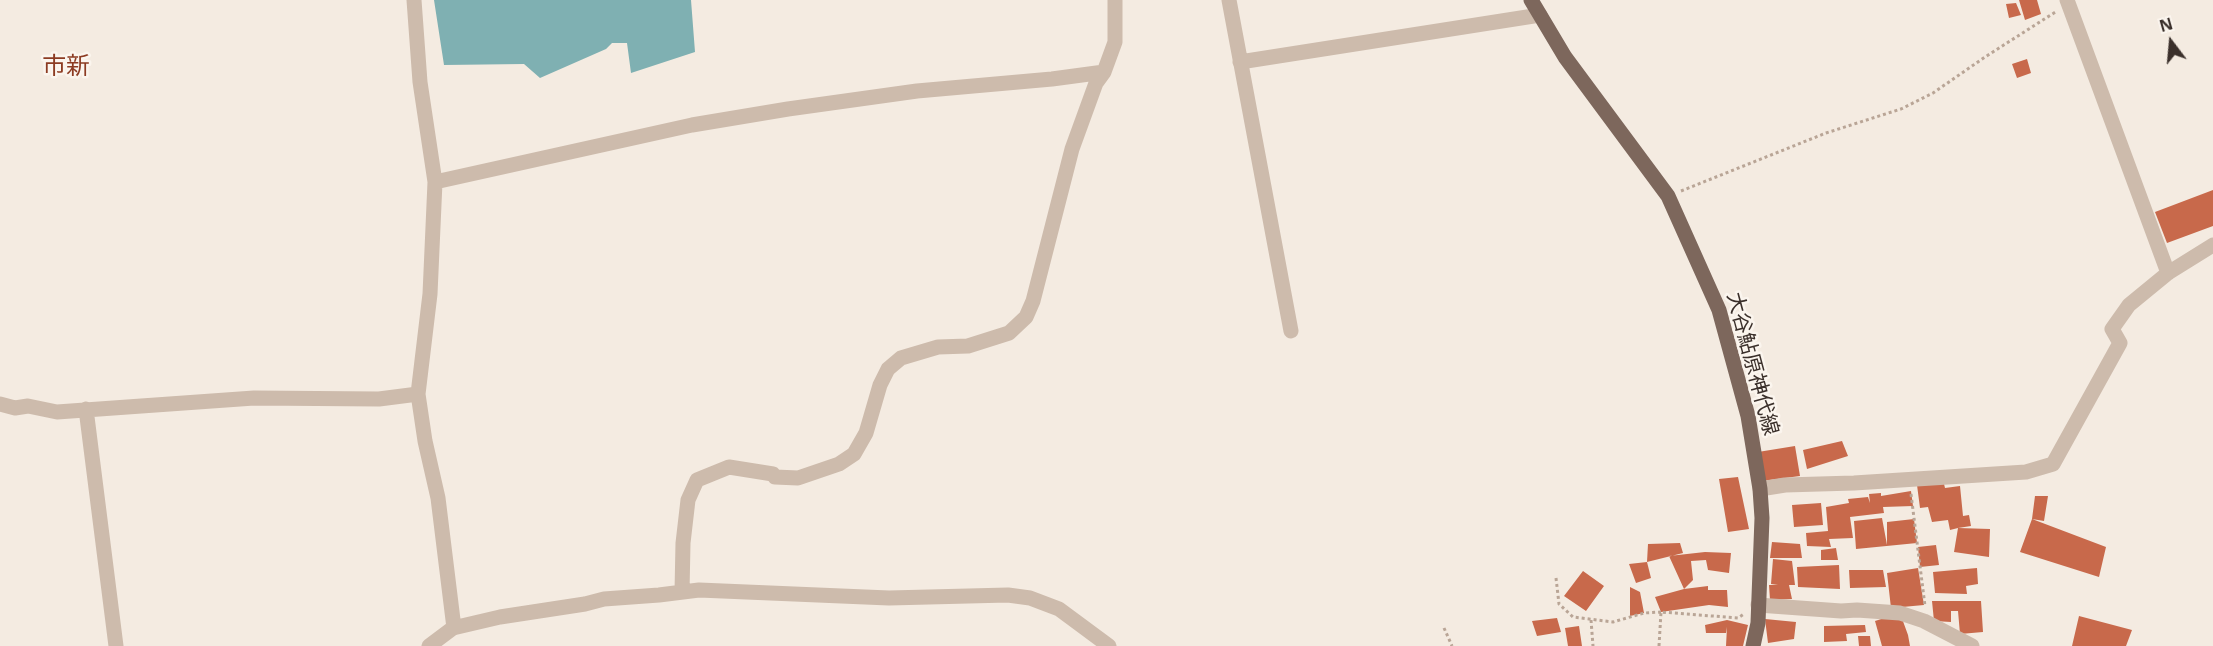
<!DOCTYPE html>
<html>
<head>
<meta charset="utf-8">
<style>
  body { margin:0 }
  #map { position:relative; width:2213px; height:646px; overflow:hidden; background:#f4ebe1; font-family:"Noto Sans",sans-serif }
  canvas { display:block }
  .north { position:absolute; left:2141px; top:12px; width:60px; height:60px; -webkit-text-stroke:4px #fbf5ee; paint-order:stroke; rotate:344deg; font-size:16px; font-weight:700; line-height:24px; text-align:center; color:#3b302b }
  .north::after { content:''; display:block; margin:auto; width:21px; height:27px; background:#3b302b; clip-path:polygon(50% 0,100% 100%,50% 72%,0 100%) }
</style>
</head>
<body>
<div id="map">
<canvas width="2213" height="646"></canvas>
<div class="north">N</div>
</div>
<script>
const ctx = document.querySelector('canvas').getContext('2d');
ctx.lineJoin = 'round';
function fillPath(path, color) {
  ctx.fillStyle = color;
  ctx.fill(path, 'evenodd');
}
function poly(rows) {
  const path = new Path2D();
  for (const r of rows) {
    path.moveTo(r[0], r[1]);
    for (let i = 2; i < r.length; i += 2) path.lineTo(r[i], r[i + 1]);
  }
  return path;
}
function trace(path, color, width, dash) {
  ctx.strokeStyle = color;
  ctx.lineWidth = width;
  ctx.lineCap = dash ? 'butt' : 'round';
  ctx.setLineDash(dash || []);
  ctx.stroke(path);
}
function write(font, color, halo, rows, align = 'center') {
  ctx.font = font + ' "Noto Sans","Noto Sans JP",sans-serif';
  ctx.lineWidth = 5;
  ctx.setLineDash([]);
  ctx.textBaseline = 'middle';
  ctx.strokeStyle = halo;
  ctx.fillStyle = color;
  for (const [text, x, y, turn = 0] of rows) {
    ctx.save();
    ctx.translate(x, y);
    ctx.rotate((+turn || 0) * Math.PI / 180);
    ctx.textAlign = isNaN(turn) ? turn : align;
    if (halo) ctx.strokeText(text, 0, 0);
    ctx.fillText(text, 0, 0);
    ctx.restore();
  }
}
fillPath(poly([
  [434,0,691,0,695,52,631,73,627,43,612,43,606,49,540,78,524,64,444,65]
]), '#7fb0b2');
fillPath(poly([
  [2019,0,2037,0,2041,14,2025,20],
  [2016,3,2021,15,2009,18,2006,4],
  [2027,59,2031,73,2017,78,2012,64],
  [2213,190,2213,226,2167,243,2155,212],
  [1842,441,1848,456,1807,469,1803,450],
  [1795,446,1800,476,1762,481,1758,452],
  [1738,477,1749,529,1728,532,1719,479],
  [1944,484,1945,488,1960,486,1963,516,1969,515,1971,526,1958,528,1990,529,1989,557,1954,552,1958,528,1950,530,1948,520,1932,522,1928,507,1920,508,1917,485],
  [1911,491,1913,506,1883,507,1884,513,1850,517,1853,538,1829,539,1831,547,1807,546,1806,533,1828,531,1826,507,1849,503,1848,499,1868,497,1870,503,1869,494,1881,493,1881,496],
  [2035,496,2048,496,2044,521,2032,519],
  [1821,503,1823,525,1794,527,1792,505],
  [1882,518,1887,545,1887,522,1914,519,1917,543,1856,549,1854,521],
  [2032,519,2106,547,2099,577,2020,552],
  [1772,542,1800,544,1802,558,1770,558],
  [1680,543,1683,553,1647,562,1648,544],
  [1936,545,1939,565,1920,567,1918,547],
  [1836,548,1838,560,1821,560,1821,550],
  [1705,552,1731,553,1729,573,1708,570,1706,560,1691,561,1693,580,1684,589,1669,556],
  [1773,559,1792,561,1795,585,1789,585,1792,599,1770,600,1769,585,1778,585,1771,584],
  [1647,562,1651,578,1636,583,1629,564],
  [1839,565,1840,589,1798,587,1797,567],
  [1918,568,1924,605,1891,608,1887,573],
  [1977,568,1978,584,1966,586,1967,594,1935,593,1933,572],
  [1849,570,1883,570,1886,587,1850,588],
  [1583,571,1604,586,1586,611,1564,596],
  [1708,586,1708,590,1727,590,1728,607,1709,605,1661,612,1655,597,1684,589],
  [1630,587,1640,592,1644,613,1630,616],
  [1932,601,1981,601,1983,632,1960,634,1958,611,1951,611,1951,622,1934,621],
  [1900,613,1908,635,1910,646,1882,646,1875,621],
  [2079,616,2132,630,2126,646,2072,646],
  [1557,618,1561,632,1537,636,1532,621],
  [1765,619,1796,622,1794,639,1768,643],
  [1727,620,1748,625,1743,646,1726,646,1727,627,1726,633,1706,633,1705,625],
  [1865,625,1866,632,1846,634,1847,641,1824,642,1824,626],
  [1579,626,1582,646,1568,646,1565,628],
  [1858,636,1870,636,1871,646,1859,646]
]), '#c8694b');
trace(poly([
  [1681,191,1826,133,1901,109,1933,93,1985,57,2057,11],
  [1911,494,1925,606],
  [1556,578,1559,604,1573,617,1613,622,1644,613,1661,612],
  [1591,620,1593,646],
  [1444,628,1452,646],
  [1659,646,1661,612,1738,618,1744,614]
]), '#b9a596', 3, [3, 3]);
trace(poly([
  [414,0,420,82,435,182,430,294,418,394,425,441,438,498,454,628],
  [1229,0,1291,331],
  [2067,0,2168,273],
  [1240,62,1540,15],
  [435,182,692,125,788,109,917,91,1052,79,1104,72],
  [0,404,15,408,28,406,57,412,254,398,379,399,418,394],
  [86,409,116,646],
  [1760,489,1785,485,1854,483,2026,472,2053,464,2120,343,2112,329,2129,305,2168,273,2213,245],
  [682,592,683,543,688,500,697,480,729,467,773,474,775,477,798,478,839,464,854,454,866,433,880,385,888,369,901,358,938,347,968,346,1009,333,1026,317,1033,301,1072,149,1096,83,1104,72,1115,42,1115,0],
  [1758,605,1841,611,1857,610,1900,613,1924,621,1972,646],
  [429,646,453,628,500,617,585,604,604,599,659,595,699,590,889,598,1008,595,1030,598,1059,609,1109,646]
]), '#cdbbac', 15);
trace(poly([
  [1531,0,1565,57,1668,196,1719,310,1748,416,1760,489,1762,518,1758,623,1753,646]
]), '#7d675c', 15);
write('21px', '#3b302b', '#fbf5ee', [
  ["大谷鮎原神代線",1752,364,75]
]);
write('24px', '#8c3b22', '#fbf5ee', [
  ["市新",66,67]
]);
</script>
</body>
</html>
